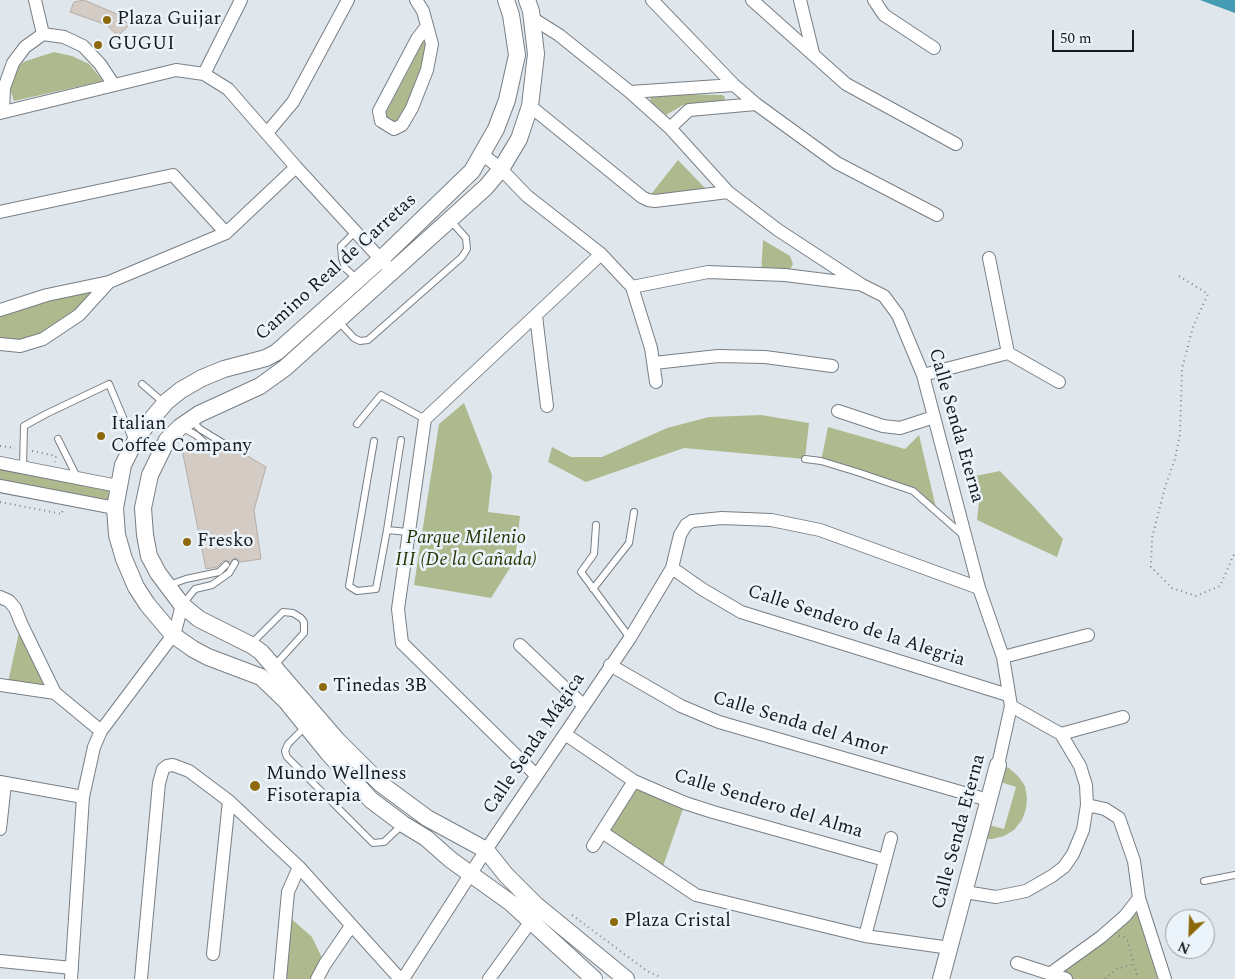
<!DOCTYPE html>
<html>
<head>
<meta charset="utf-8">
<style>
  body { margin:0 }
  #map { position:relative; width:1235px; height:979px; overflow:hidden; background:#dfe7ed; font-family:Spectral,serif }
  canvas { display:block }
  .north { position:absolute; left:1165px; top:909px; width:50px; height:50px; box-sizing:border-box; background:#ecf4fb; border:1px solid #979da2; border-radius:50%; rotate:204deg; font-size:14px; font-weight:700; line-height:20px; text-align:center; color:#181a1d }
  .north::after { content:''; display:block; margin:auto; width:18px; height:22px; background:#8e690c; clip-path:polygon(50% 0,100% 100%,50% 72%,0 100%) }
  .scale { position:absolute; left:1052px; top:30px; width:82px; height:22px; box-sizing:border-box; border:2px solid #181a1d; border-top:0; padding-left:6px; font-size:15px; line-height:18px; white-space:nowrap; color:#181a1d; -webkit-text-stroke:4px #ecf4fb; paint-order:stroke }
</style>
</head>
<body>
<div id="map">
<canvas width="1235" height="979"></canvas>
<div class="north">N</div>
<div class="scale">50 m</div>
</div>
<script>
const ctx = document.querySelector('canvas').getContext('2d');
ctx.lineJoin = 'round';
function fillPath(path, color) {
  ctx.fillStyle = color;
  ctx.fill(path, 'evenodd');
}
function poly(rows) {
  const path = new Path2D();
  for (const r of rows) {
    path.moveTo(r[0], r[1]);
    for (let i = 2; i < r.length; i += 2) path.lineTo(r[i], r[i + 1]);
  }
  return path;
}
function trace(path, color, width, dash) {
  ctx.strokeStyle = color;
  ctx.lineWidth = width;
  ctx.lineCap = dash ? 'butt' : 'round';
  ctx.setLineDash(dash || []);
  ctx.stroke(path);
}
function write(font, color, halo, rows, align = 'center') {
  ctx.font = font + ' Spectral,serif';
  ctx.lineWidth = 5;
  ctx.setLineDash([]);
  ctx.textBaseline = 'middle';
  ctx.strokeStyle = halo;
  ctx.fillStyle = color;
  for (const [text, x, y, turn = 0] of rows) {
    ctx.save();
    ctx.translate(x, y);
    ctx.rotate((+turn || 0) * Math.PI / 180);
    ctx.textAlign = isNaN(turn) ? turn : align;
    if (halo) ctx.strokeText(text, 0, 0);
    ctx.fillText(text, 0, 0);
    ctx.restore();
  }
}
fillPath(poly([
  [425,38,427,44,422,68,406,110,394,125,386,118,386,113],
  [54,52,72,56,89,64,103,81,14,101,11,92,11,80,16,70,23,62],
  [653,94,722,95,725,97,724,102,683,105,666,115,651,102,650,98],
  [678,160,706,189,648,198],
  [763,240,790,256,793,264,789,271,761,274],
  [109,282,43,339,0,344,0,310],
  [464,403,492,475,488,512,520,516,515,560,491,598,414,585,439,424],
  [761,415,809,423,805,459,684,448,586,482,548,462,552,447,571,457,602,457,667,428,709,417],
  [828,427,905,449,919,435,937,512,913,491,821,461],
  [0,463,118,486,115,508,0,486],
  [1000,471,1035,508,1063,539,1057,557,977,520,980,493,970,477],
  [21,623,55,693,7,687],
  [998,765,1009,768,1018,776,1025,786,1027,798,1026,809,1022,820,1014,830,1004,836,992,839,977,839,982,823,1004,829,1016,787,994,780],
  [634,781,685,803,661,872,602,832],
  [1139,898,1165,979,1066,979,1051,973],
  [287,915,312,937,325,964,317,979,280,979]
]), '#aeb98e');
fillPath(poly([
  [1200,0,1235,0,1235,13]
]), '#439bb4');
const building = poly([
  [84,0,119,15,129,25,118,36,107,25,70,12,74,2,84,0],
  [212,445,217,445,225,450,229,449,231,446,266,467,254,510,261,559,240,562,238,559,235,558,230,562,224,560,217,567,206,569,182,449,201,446,208,450,212,445]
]);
fillPath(building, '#d3cbc4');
trace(building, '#b4aca6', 1);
const service = poly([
  [355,232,341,246,342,258,345,268,357,279],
  [339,322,354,338,360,341,368,340,462,257,467,249,466,238,451,221],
  [142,384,164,403],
  [191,420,200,429,226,445],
  [357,424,381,395,425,419],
  [181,427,196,435,207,445],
  [58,439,77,477],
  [374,441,349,586,357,591,376,589,387,530,408,532],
  [805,459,821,461,857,472,913,491,964,536],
  [23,468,24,426,46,414,109,384,133,441],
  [596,525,594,554,581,572,630,638],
  [387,530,401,440],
  [169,585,186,579,219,572,226,565],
  [593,589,629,543,634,512],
  [183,604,195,589,212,585,229,573,235,563],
  [251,644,283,612,293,613,301,618,304,622,304,633,275,665],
  [305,727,288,744,285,751,287,757,373,843,384,842,402,825],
  [1204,881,1235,875]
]);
const minor = poly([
  [35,0,43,34],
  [416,0,423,11,432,44,427,70,412,108,402,125,394,129,381,121,379,111,417,39,427,26],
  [652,0,734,85,756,104,837,163,937,215],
  [752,0,846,84,956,144],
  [800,0,813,53],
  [874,0,884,15,934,48],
  [532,18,559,35,630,92,670,128,728,192,778,230,862,285,884,296,898,315,923,375,979,588,1003,657,1011,706,998,765],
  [204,74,241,0],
  [630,92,734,85],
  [530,106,642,197,648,200,655,201,728,192],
  [3,112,4,88,13,63,25,47,43,34,64,37,83,46,100,64,114,85],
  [0,113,176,70,204,74,228,89,296,167,386,265],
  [670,128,689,110,756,104],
  [267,133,293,102,348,0],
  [482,154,501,169,527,196,601,254,632,287,651,348,656,382],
  [0,212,173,175,226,233],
  [989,258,1008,353,1059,382],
  [632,287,708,272,785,275,857,284],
  [0,310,47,295,109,282,226,233,296,167],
  [536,316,547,406],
  [0,344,20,346,43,339,79,315,109,282],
  [654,363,718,356,765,357,832,366],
  [923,375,1008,353],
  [838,411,883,426,900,428,934,417],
  [0,463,118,486],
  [0,486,115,508],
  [672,568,702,589,741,612,1008,695],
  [0,597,9,601,15,608,21,623,55,693,101,731],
  [520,645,584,706],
  [1003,657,1088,635],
  [610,665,681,706,719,722,988,800],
  [0,685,55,693],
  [565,734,634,781,685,803,713,812,885,860],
  [1061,734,1123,717],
  [536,775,402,643,398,609,425,419,601,254],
  [0,782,83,797],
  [1087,805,1105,809,1119,818,1134,861,1139,898,1165,979],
  [0,829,5,783],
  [602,832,696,895,865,936,950,948],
  [593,846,634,781],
  [965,892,996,897,1026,891,1052,876,1064,867,1073,854,1083,830,1087,805,1086,785,1080,766,1061,734,1011,706],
  [865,936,891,838],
  [213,954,229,801],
  [0,961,72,968],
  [1017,963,1066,979],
  [1051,973,1101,937,1125,916,1139,898],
  [71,979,83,797,94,747,101,731,173,635,176,628,182,605],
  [141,979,159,783,163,769,167,766,173,765,189,771,229,801,299,867,400,979],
  [280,979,288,892,299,867],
  [317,979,325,964,351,926],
  [403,979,486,850,630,638,672,568,680,535,686,525,692,521,722,518,771,520,820,530,979,588],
  [489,979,531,921]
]);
const tertiary = poly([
  [506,0,511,15,517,55,507,100,496,129,472,171,381,259,277,352,266,358,224,369,202,378,181,390,166,402,145,427,134,443,123,465,115,508,117,535,124,559,136,587,147,604,173,635,193,649,208,657,261,677,286,701,329,754,371,800,403,824,426,838,451,860,511,903,594,979],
  [527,0,531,11,536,54,530,106,519,139,501,169,486,187,285,368,260,386,199,414,180,427,167,440,150,475,143,508,145,535,149,556,158,573,182,605,199,619,251,645,261,652,337,740,381,784,427,818,486,850,506,875,536,905,626,979],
  [941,979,998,765]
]);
trace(service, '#787f85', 8);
trace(minor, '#787f85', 14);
trace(tertiary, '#787f85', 18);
trace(poly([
  [1179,276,1208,294,1193,327,1182,369,1180,434,1175,459,1165,487,1152,538,1151,567,1172,588,1196,596,1220,586,1235,552],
  [0,446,15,448],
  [32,451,56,456,55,462],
  [0,502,62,514,63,509],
  [572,915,647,971,660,977,660,979],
  [1119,936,1123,936,1128,941,1138,979],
  [1105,979,1117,969,1134,964]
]), '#7f8488', 2, [1, 4]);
trace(service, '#fff', 6);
trace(minor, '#fff', 12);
trace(tertiary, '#fff', 16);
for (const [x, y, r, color] of [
  [107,20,5,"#8e690c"],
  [98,45,5,"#8e690c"],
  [101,436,5,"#8e690c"],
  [187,542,5,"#8e690c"],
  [323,687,5,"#8e690c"],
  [255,786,6,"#8e690c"],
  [614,922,5,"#8e690c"]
]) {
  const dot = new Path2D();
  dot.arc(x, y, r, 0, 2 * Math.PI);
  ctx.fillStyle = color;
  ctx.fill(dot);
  trace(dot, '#ecf4fb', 2);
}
write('19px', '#181a1d', '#ecf4fb', [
  ["Plaza Guijar",117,20],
  ["GUGUI",108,45],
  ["Italian",111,425],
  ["Coffee Company",111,447],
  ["Fresko",197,542],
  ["Tinedas 3B",333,687],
  ["Mundo Wellness",266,775],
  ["Fisoterapia",266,797],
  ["Plaza Cristal",624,922]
], 'left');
write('19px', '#181a1d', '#ecf4fb', [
  ["Camino Real de Carretas",337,268,-42],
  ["Calle Senda Eterna",955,426,74],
  ["Calle Sendero de la Alegria",856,627,18],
  ["Calle Senda del Amor",800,725,17],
  ["Calle Senda Mágica",535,744,-56],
  ["Calle Sendero del Alma",768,805,17],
  ["Calle Senda Eterna",960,832,-75]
]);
write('italic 19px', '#293200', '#ecf4fb', [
  ["Parque Milenio",466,539],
  ["III (De la Cañada)",466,561]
]);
</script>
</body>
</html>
